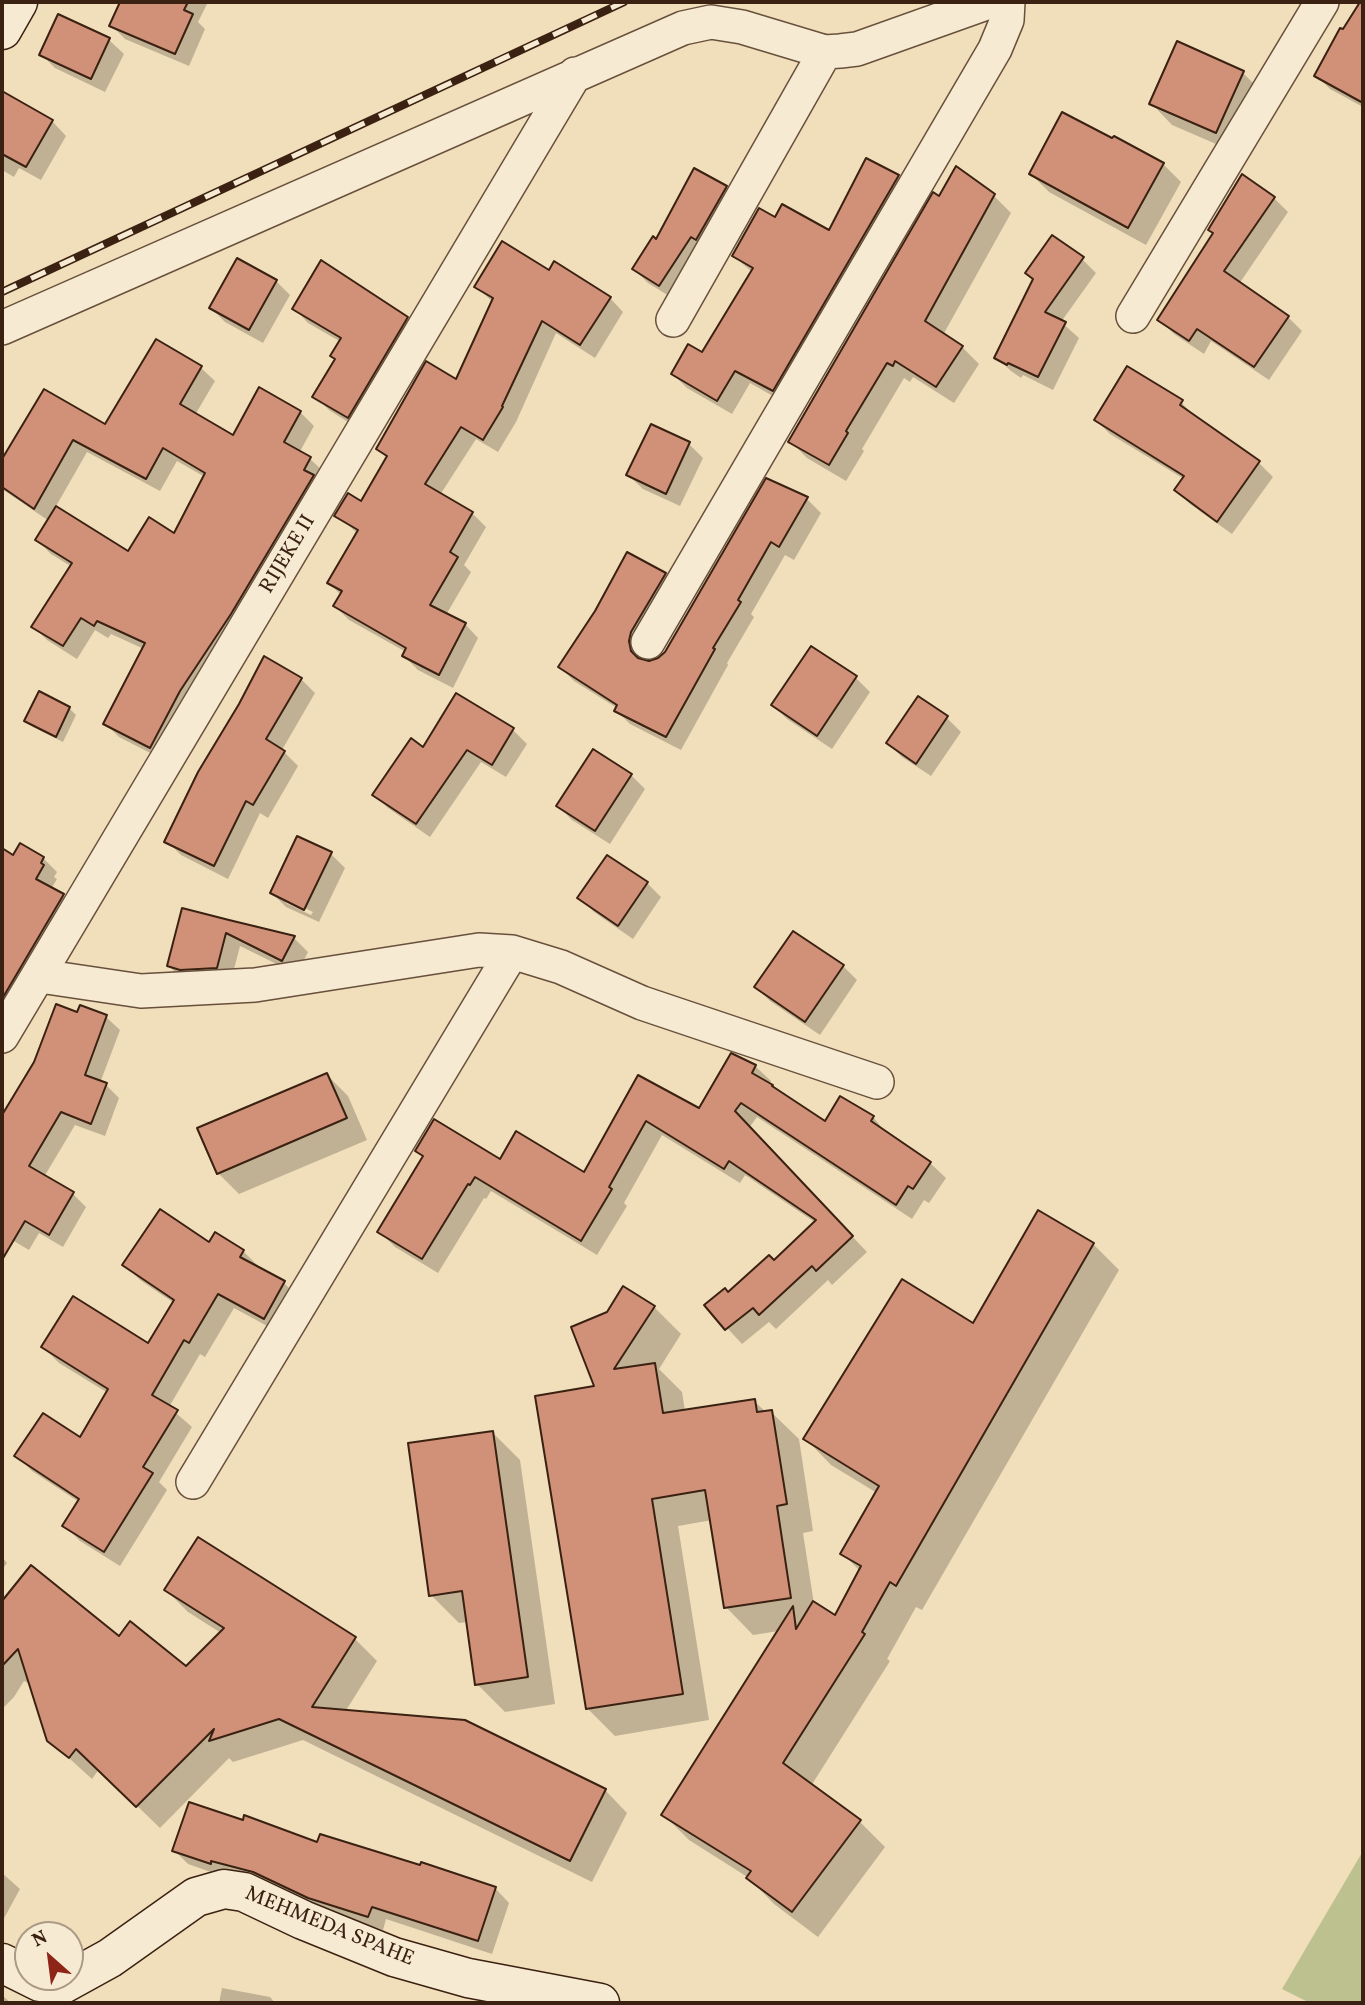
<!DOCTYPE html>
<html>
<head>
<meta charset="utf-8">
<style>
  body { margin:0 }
  #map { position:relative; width:1365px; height:2005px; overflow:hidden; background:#f1deba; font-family:Vollkorn,serif }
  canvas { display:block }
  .frame { position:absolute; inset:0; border:4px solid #3b2112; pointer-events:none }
  .north { position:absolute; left:14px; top:1921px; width:70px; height:70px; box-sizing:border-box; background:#f6ead2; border:2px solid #ab9a85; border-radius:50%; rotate:332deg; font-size:19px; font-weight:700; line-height:28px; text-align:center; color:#3b2112 }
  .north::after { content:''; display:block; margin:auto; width:24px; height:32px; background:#8f2418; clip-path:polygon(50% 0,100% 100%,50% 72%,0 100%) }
</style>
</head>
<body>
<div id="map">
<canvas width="1365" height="2005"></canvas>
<div class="frame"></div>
<div class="north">N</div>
</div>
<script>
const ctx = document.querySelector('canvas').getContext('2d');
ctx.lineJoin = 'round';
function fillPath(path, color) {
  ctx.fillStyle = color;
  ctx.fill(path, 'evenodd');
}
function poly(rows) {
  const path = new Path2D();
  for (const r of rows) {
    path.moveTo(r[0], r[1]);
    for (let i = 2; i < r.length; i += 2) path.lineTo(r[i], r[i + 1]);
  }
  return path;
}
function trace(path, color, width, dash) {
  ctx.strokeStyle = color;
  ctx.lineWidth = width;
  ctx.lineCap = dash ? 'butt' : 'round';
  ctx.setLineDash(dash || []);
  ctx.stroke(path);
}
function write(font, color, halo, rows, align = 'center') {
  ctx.font = font + ' Vollkorn,serif';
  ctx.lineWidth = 7;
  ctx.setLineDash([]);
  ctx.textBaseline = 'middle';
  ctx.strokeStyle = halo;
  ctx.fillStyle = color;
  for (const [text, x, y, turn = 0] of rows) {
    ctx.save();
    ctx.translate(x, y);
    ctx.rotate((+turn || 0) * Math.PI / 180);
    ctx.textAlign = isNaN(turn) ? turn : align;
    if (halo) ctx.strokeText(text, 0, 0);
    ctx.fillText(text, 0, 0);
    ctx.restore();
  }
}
fillPath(poly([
  [1363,1851,1363,2003,1310,2003,1282,1989]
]), '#bcc18f');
fillPath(poly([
  [122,2,208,2,198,22,205,29,189,66,125,39,111,25],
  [1362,2,1363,2,1363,107,1330,89,1316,75],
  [59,16,109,40,124,54,105,92,55,68,41,54],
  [1243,73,1264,94,1237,153,1172,125,1151,103],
  [2,93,52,121,66,136,41,180,19,168,14,177,2,170],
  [1163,164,1181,182,1146,245,1049,192,1031,174],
  [898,176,912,190,787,404,750,383,732,414,687,388,673,374,702,354,752,272,734,256,830,233],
  [1242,176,1274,198,1288,212,1239,284,1288,317,1302,331,1269,380,1211,341,1204,354,1174,334,1160,320,1214,234],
  [726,187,740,201,674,299,648,283,634,269,657,241],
  [994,196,1011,213,943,335,962,347,979,364,954,403,913,377,910,382,904,378,862,449,864,451,846,481,807,458,790,441,940,198],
  [1082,259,1096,273,1061,322,1079,338,1053,390,1023,375,1021,378,1011,371,996,357,1034,280],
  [550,272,610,298,623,312,595,358,556,333,516,422,498,452,476,439,440,495,472,513,486,527,464,565,471,572,446,615,465,624,478,638,453,688,418,670,404,656,406,652,349,620,335,606,341,595,329,583,357,533,337,515,361,503,388,459,378,449,457,381,493,302,476,287],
  [276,281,290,295,263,343,225,322,211,308],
  [294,308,407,319,421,333,362,431,329,410,315,396,336,360,341,342,308,323],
  [156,341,201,368,215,381,195,415,234,438,259,390,300,412,314,426,299,453,310,459,324,472,164,760,119,737,105,723,144,649,111,634,108,638,95,630,77,659,47,640,33,626,72,567,51,554,37,540,49,521,2,489,2,463,20,436,106,426],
  [87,452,160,491,177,461,205,477,174,535,129,553,55,508],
  [1181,402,1195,417,1259,463,1273,477,1232,534,1190,504,1176,490,1184,479,1110,434,1096,420],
  [689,444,703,458,680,506,643,489,628,475],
  [807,499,821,513,794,560,785,555,751,614,754,617,727,663,728,665,681,750,630,724,616,710,617,708,574,681,560,667,665,575,679,589,642,656,643,662,649,663,659,660],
  [856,678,870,692,832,749,787,719,773,705],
  [301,679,315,693,282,750,298,766,268,818,260,813,228,879,181,855,167,841],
  [919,699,947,718,961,732,931,776,902,757,888,743],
  [69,708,76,715,63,742,33,727,26,720],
  [513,730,527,744,506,777,481,762,430,837,388,808,374,794,424,749],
  [631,775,645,789,610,844,572,820,558,806],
  [2,850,14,857,43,858,57,872,54,877,57,879,51,889,63,896,76,909,2,1035],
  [331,854,345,868,319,922,286,907,272,893],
  [286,899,313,912,311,915,286,903],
  [647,883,661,897,633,939,594,912,580,898],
  [183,910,294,938,308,952,297,974,240,946,231,981,183,980,169,966],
  [843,966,857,980,820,1035,770,1001,756,987],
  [78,1014,106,1017,120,1030,100,1083,106,1085,119,1098,105,1136,75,1125,44,1177,73,1194,86,1207,63,1247,39,1233,29,1250,2,1234,2,1118,36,1062],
  [755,1066,771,1081,769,1085,825,1124,873,1117,887,1134,930,1163,946,1178,929,1203,924,1200,912,1219,757,1117,749,1128,867,1252,832,1285,828,1280,776,1329,769,1322,742,1344,707,1306,729,1295,774,1262,816,1223,745,1175,740,1183,662,1135,624,1203,627,1206,597,1255,491,1191,486,1199,484,1198,438,1273,395,1247,380,1232,424,1158,417,1150,584,1174,638,1077,700,1110],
  [327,1075,348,1096,367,1140,239,1194,218,1173],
  [209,1244,243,1251,259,1267,257,1269,284,1283,299,1298,280,1333,234,1308,205,1357,200,1354,169,1407,192,1427,159,1482,167,1490,120,1566,80,1541,64,1525,79,1502,32,1471,16,1455,80,1440,108,1393,59,1363,43,1347,149,1345,174,1303,140,1280,124,1264],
  [1093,1244,1119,1270,922,1610,916,1607,887,1659,890,1661,811,1786,859,1821,885,1847,818,1937,774,1904,749,1878,689,1840,663,1814,779,1631,753,1635,726,1607,712,1520,678,1526,709,1720,615,1736,587,1708,597,1387,654,1307,681,1334,659,1369,682,1392,685,1411,754,1401,767,1413,771,1412,799,1439,813,1531,803,1533,814,1604,836,1617,860,1571,842,1553,877,1493,831,1465,806,1439],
  [493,1433,520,1460,555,1704,505,1712,477,1684,468,1622,459,1623,431,1595],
  [199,1539,355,1639,377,1661,345,1712,605,1790,627,1813,592,1882,303,1740,233,1762,229,1758,160,1828,99,1769,92,1779,49,1740,37,1674,28,1683,24,1681,14,1697,2,1709,2,1604,31,1568,120,1638,186,1668,221,1633,188,1612,166,1590],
  [2,1557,7,1563,2,1570],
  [244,1822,318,1844,495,1888,509,1903,492,1954,386,1919,383,1930,324,1912,188,1864,174,1850],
  [2,1873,20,1889,2,1922],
  [222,1988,270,1997,275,2003,219,2003],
  [2,1995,3,1996,11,2003,2,2003]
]), '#0003');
const building = poly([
  [120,2,188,2,184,10,193,14,175,54,109,26,120,2],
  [1360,2,1363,2,1363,103,1314,76,1340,28,1343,29,1360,2],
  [58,14,110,38,91,79,39,55,58,14],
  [1177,41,1244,71,1216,133,1149,104,1177,41],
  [2,91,53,120,26,167,2,154,2,91],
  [1062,112,1112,138,1114,136,1164,163,1128,228,1029,174,1062,112],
  [866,158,899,175,773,391,735,371,717,401,671,374,688,344,702,352,753,268,732,256,759,208,775,217,782,204,829,230,866,158],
  [956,166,995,194,925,321,963,346,936,387,895,361,893,366,887,363,846,431,848,433,829,465,788,442,933,192,939,196,956,166],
  [694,168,727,186,696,240,691,237,659,286,632,269,653,236,656,239,694,168],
  [1242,174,1275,197,1224,271,1289,316,1254,367,1197,329,1189,341,1157,320,1213,233,1208,230,1242,174],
  [1052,235,1084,257,1045,312,1066,322,1038,377,1008,363,1007,365,994,358,1033,279,1025,273,1052,235],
  [502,241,549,270,554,261,611,297,580,345,542,321,502,406,503,407,483,440,461,427,425,484,473,512,450,552,458,557,430,605,466,623,439,675,402,656,406,648,333,606,342,591,327,583,358,530,334,516,348,493,361,501,387,456,376,449,426,361,456,379,493,298,474,287,502,241],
  [237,258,277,280,249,330,209,308,237,258],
  [321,260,408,317,348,418,312,397,335,359,330,356,341,338,292,309,321,260],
  [156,339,202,366,180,404,233,435,259,387,301,411,284,442,311,457,304,470,314,475,231,614,180,691,150,748,103,724,145,643,97,621,94,626,81,618,63,646,31,627,72,563,35,540,56,506,128,551,149,517,174,533,205,473,163,448,146,479,73,440,34,509,2,487,2,459,44,389,105,424,156,339],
  [1127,366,1183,400,1180,405,1260,461,1217,522,1174,490,1184,476,1094,420,1127,366],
  [651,424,690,442,666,494,626,475,651,424],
  [766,478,808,497,779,547,771,542,738,600,741,602,713,648,715,649,666,737,614,711,617,705,558,667,595,611,627,552,666,573,631,632,629,641,631,651,638,658,649,661,658,658,665,652,766,478],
  [811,646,857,676,817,736,771,705,811,646],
  [264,656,302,678,266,739,285,751,253,805,246,801,214,866,164,842,198,772,239,704,264,656],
  [39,691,70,707,56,737,24,721,39,691],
  [456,693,514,728,492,765,467,750,416,824,372,795,411,738,423,747,456,693],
  [918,696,948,716,916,764,886,743,918,696],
  [593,749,632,774,595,831,556,806,593,749],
  [297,836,332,852,304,910,270,893,297,836],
  [20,843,44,857,41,863,44,865,36,879,64,894,2,999,2,848,13,855,20,843],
  [607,855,648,882,618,926,577,898,607,855],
  [182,908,229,920,295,936,282,961,226,933,217,968,180,970,167,966,182,908],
  [793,931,844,965,805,1022,754,987,793,931],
  [56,1004,77,1012,80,1005,107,1015,85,1075,107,1083,91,1124,61,1112,29,1166,74,1192,49,1235,25,1221,2,1260,2,1115,34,1062,56,1004],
  [731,1053,756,1065,752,1073,773,1085,772,1086,825,1121,840,1096,874,1116,871,1121,931,1162,913,1189,908,1186,896,1205,741,1103,735,1111,853,1236,816,1271,812,1266,759,1315,753,1308,725,1330,704,1305,725,1288,728,1292,769,1255,774,1260,816,1220,729,1161,724,1169,646,1121,609,1187,612,1189,581,1241,475,1177,470,1185,468,1184,422,1259,377,1232,423,1156,415,1151,434,1119,500,1159,516,1131,584,1172,638,1075,699,1108,731,1053],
  [327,1073,347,1118,217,1174,197,1128,327,1073],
  [160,1209,209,1242,215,1232,244,1250,240,1257,285,1281,264,1319,218,1294,189,1343,184,1340,152,1395,178,1410,143,1467,153,1473,104,1552,62,1526,79,1499,14,1456,43,1413,80,1437,108,1389,41,1347,73,1296,148,1343,174,1300,122,1265,160,1209],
  [1038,1210,1094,1243,896,1586,890,1582,862,1632,865,1634,783,1763,861,1820,792,1912,746,1878,751,1871,661,1815,793,1606,796,1629,813,1601,835,1615,861,1566,840,1554,879,1486,803,1439,902,1279,973,1323,1038,1210],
  [623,1286,655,1306,614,1369,655,1363,663,1413,755,1399,757,1412,772,1410,787,1504,777,1506,791,1598,724,1608,705,1490,652,1499,683,1694,586,1709,535,1396,594,1386,571,1327,607,1312,623,1286],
  [493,1431,528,1677,475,1685,462,1591,429,1596,408,1443,493,1431],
  [198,1537,356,1637,312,1707,465,1720,606,1789,570,1861,279,1719,209,1741,214,1729,136,1807,76,1749,69,1758,47,1741,18,1649,2,1666,2,1601,31,1565,119,1636,130,1621,186,1666,224,1628,164,1590,198,1537],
  [189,1802,243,1820,244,1815,317,1842,320,1834,420,1865,421,1862,496,1887,478,1941,372,1907,368,1917,308,1898,253,1872,211,1861,211,1864,172,1851,189,1802]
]);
fillPath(building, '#d09178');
trace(building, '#3b2112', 2);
const street = poly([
  [1133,316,1322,2],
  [673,320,825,52],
  [2,328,683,28,711,22,742,27,825,52,840,51,857,49,989,2],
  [648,642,995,49,1007,20,1008,2],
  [40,976,141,991,255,985,479,950,512,952,561,967,642,1003,877,1082],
  [2,1036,575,74],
  [193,1482,512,952]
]);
const secondary = poly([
  [2,30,18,2],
  [2,1963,40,1982,61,1985,110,1958,196,1897,224,1889,244,1892,303,1920,394,1957,468,1978,600,2003]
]);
trace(street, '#68503c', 36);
trace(secondary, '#3b2112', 41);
trace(street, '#f6ead2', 33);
trace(secondary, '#f6ead2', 38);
const rail = poly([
  [2,292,624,2]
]);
trace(rail, '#3b2112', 8);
trace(rail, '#f6ead2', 5, [16]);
write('21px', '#3b2112', '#f6ead2', [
  ["RIJEKE II",289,555,-59],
  ["MEHMEDA SPAHE",329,1928,22]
]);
</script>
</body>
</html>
